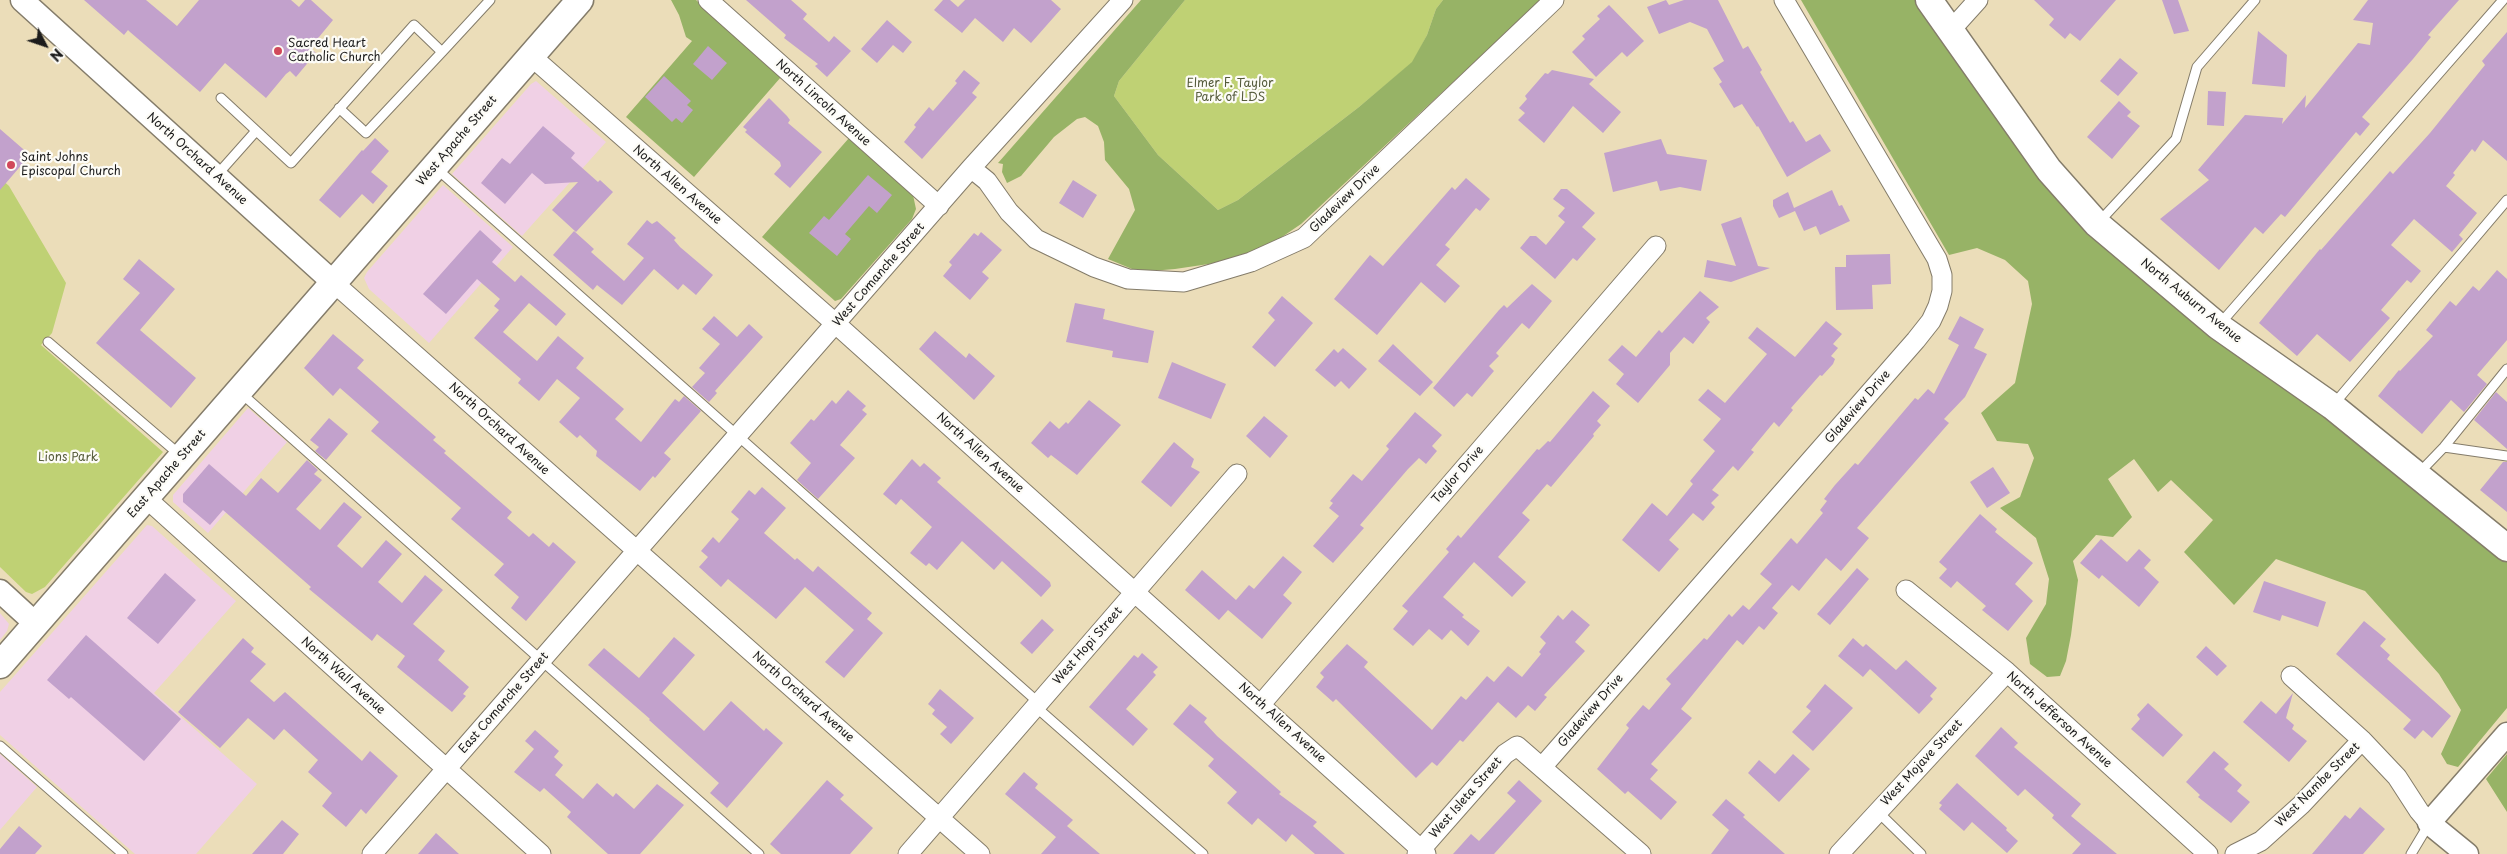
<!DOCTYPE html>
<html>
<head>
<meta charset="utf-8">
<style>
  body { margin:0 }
  #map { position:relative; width:2507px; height:854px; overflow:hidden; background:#ebddb9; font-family:"Playpen Sans",sans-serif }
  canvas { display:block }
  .north { position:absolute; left:20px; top:20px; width:50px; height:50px; -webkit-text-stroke:4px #fdfcf7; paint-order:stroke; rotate:131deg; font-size:14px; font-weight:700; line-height:20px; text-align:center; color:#1c1c1c }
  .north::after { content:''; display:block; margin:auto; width:18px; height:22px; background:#1c1c1c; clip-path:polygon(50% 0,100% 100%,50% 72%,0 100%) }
</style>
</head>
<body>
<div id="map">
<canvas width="2507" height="854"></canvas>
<div class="north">N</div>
</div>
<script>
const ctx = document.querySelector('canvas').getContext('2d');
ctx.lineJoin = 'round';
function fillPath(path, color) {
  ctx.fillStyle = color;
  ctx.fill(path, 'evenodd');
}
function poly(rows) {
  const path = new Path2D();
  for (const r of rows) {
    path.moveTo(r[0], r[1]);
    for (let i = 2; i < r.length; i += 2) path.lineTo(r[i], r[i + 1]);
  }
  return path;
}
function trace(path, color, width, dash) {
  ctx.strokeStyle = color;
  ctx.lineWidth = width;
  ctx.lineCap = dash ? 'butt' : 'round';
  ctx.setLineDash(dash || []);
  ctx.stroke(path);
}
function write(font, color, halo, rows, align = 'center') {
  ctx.font = font + ' "Playpen Sans",sans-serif';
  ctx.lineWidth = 4.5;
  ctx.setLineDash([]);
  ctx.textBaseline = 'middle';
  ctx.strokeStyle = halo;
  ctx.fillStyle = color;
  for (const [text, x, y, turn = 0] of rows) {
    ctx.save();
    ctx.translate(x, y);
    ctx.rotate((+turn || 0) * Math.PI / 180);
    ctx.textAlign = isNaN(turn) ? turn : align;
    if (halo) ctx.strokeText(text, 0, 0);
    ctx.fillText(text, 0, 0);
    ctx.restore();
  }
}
fillPath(poly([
  [536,81,606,142,522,236,452,174,531,84],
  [443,185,513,247,429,343,369,289,364,278,367,272],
  [248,408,287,442,208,533,173,502,173,495],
  [147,525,152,526,236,601,154,693,257,784,196,854,135,854,0,735,0,692],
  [0,613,9,624,7,631,0,640],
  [0,754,37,787,0,830]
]), '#f0d0e5');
fillPath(poly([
  [1185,0,1443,0,1436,9,1427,35,1413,62,1359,107,1238,200,1218,210,1158,155,1114,96,1119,81],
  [0,178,9,186,66,283,52,333,41,345,163,452,45,587,32,594,26,592,0,567]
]), '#bfd174');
fillPath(poly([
  [671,0,696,0,781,77,694,177,626,117,692,41,686,37,679,15],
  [1141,0,1185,0,1119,81,1114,96,1158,155,1218,210,1238,200,1359,107,1412,62,1427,35,1436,9,1443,0,1541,0,1301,224,1279,239,1258,252,1229,261,1175,269,1151,271,1132,269,1108,259,1135,210,1129,189,1105,160,1104,142,1098,126,1085,117,1077,119,1054,137,1021,176,1007,183,1002,172,1003,164,998,163],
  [1801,0,1917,0,2016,141,2353,436,2507,561,2507,708,2458,767,2447,764,2441,754,2461,710,2439,674,2365,591,2276,559,2234,605,2184,552,2213,520,2171,480,2158,492,2134,459,2108,479,2132,517,2113,537,2096,535,2073,561,2078,580,2071,635,2066,661,2060,676,2047,677,2030,664,2026,638,2046,604,2049,579,2036,538,2000,508,2020,497,2034,458,2028,444,1997,441,1981,413,2015,383,2032,304,2028,281,2005,260,1977,248,1949,255],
  [849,138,913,195,916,209,912,219,841,299,835,301,762,237],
  [2507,754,2507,812,2486,779]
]), '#97b366');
fillPath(poly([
  [84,0,146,0,177,26,199,0,291,0,299,7,305,0,311,0,333,20,310,48,316,53,296,77,290,71,286,74,266,98,225,63,200,92,130,32,128,30,124,35],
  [746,0,791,0,807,14,803,19,829,42,834,36,851,51,827,77,815,66,818,64,784,38,786,35],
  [943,0,950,0,958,7,965,0,1051,0,1061,9,1031,43,1014,28,1003,42,975,18,962,33,934,10],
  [1666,0,1669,5,1684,0,1718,0,1743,49,1748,46,1762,70,1760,72,1790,123,1793,121,1806,142,1820,134,1831,151,1787,177,1758,126,1757,127,1742,104,1734,108,1719,84,1722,82,1713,68,1724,61,1707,29,1690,22,1659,34,1647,7],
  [2034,0,2116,0,2080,41,2070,33,2065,39,2049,25,2054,19],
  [2162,0,2178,0,2189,31,2174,34],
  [2368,0,2459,0,2428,35,2431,37,2413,59,2362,117,2370,124,2360,136,2356,132,2285,217,2281,214,2263,234,2255,227,2219,270,2160,219,2209,180,2198,170,2245,115,2283,118,2282,124,2306,95,2305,108,2358,43,2370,45,2373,23,2353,20],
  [1609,5,1644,41,1627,57,1622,52,1596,77,1572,52,1585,39,1582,36,1600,19,1597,16],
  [887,20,912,42,903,53,893,45,877,63,861,49],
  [2258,31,2287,55,2285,87,2252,84],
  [2507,32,2507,161,2483,140,2475,152,2472,149,2453,173,2455,175,2446,186,2477,213,2459,235,2463,239,2452,252,2414,219,2391,245,2421,271,2411,283,2407,280,2381,310,2390,318,2350,362,2317,334,2297,356,2259,323,2320,249,2321,250,2390,171,2393,174,2430,133,2485,65,2482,61],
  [708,46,727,63,712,80,693,64],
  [2120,58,2138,73,2118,96,2100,81],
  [964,70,980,83,972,93,977,97,922,159,904,142,916,127,914,125,929,107,933,111,957,83,955,81],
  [1552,70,1594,79,1589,84,1621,112,1603,133,1573,106,1544,143,1518,120,1525,113,1519,108,1527,99,1525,96,1545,73,1548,74],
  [664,76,691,101,687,105,693,110,682,123,676,118,672,122,645,97],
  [2208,91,2226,92,2224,126,2207,125],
  [769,98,787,116,790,120,788,123,822,152,790,188,774,174,781,166,780,162,745,132,747,130,743,127],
  [2119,101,2131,112,2127,116,2140,126,2112,159,2087,137],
  [543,126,575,153,571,158,598,182,600,180,613,192,576,232,552,210,578,182,545,184,532,173,505,204,481,183,502,158,510,164],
  [0,129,30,155,0,190],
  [375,138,389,151,371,172,388,186,373,204,362,194,340,218,319,200,362,150,363,151],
  [1661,139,1667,154,1707,160,1701,191,1680,187,1660,191,1657,181,1613,192,1604,153],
  [868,175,892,195,877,213,869,206,845,234,851,239,837,256,809,233,824,216,829,220],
  [1466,178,1490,199,1480,211,1476,208,1445,245,1450,249,1436,265,1460,286,1445,303,1421,282,1377,335,1334,299,1370,255,1383,266,1452,187,1455,190],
  [1073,180,1097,195,1083,218,1059,203],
  [1561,189,1567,189,1595,213,1582,227,1596,239,1577,261,1573,258,1555,279,1520,248,1530,236,1536,236,1546,245,1565,222,1558,216,1565,208,1553,199],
  [1832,190,1839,206,1842,205,1850,221,1820,235,1816,226,1804,231,1795,211,1779,218,1773,206,1773,200,1788,192,1794,208],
  [1741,217,1758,266,1770,268,1731,282,1704,277,1707,260,1736,266,1721,224],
  [647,220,652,224,657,221,676,238,674,240,680,247,713,275,696,295,683,284,678,290,654,269,622,305,597,285,593,290,553,255,574,231,594,249,591,252,624,281,644,258,627,244],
  [480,230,502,250,492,262,515,282,521,275,566,314,556,326,529,303,503,332,537,361,558,336,584,358,576,368,624,409,615,419,641,442,675,399,679,402,684,396,701,411,664,453,671,459,655,478,653,476,640,491,596,456,597,451,580,435,577,438,559,422,580,398,557,379,539,401,518,383,521,379,474,338,499,310,494,306,500,299,477,279,446,314,423,294],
  [981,232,1002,250,982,272,989,278,970,300,943,276,952,265,949,262,974,233,978,236],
  [1890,254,1891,284,1872,285,1873,309,1836,310,1835,267,1846,267,1846,255],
  [139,259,175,289,140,330,196,378,171,408,96,343,140,293,123,279],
  [2497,270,2507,279,2507,340,2477,375,2487,384,2464,412,2451,400,2422,434,2378,396,2399,370,2400,371,2433,336,2426,330,2450,301,2456,306,2473,286,2479,291],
  [1532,284,1552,301,1529,329,1522,323,1496,353,1499,356,1489,366,1494,371,1472,397,1467,393,1454,407,1433,388,1499,310,1504,305,1507,308],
  [1700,291,1719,307,1706,318,1710,322,1693,344,1684,337,1670,353,1670,365,1638,403,1616,384,1624,374,1608,360,1622,345,1636,357,1659,330,1662,333],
  [1282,296,1313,323,1275,367,1252,347,1275,320,1268,313],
  [1075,303,1105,309,1103,319,1154,331,1148,363,1112,357,1113,351,1066,342],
  [714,316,737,337,749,324,763,337,715,391,717,393,709,402,692,387,705,373,699,368,720,344,702,329],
  [1960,316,1984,329,1974,348,1987,354,1965,397,1944,419,1949,423,1857,528,1869,538,1841,571,1826,558,1799,591,1792,585,1772,608,1778,613,1764,630,1759,626,1743,645,1737,640,1681,709,1692,718,1651,764,1658,770,1650,779,1677,802,1661,820,1628,791,1625,794,1597,769,1629,728,1626,725,1643,705,1649,710,1671,684,1666,679,1704,638,1707,640,1729,614,1732,617,1743,605,1749,610,1772,584,1760,574,1791,538,1797,544,1823,513,1820,510,1827,501,1824,499,1835,485,1855,463,1858,465,1915,398,1918,400,1928,389,1934,394,1959,345,1948,339],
  [1826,321,1842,334,1833,344,1838,348,1831,356,1835,359,1833,364,1822,376,1820,375,1791,408,1793,410,1779,427,1774,422,1751,450,1754,452,1738,471,1733,466,1712,490,1719,495,1711,503,1715,507,1703,521,1693,513,1669,540,1679,549,1659,572,1622,540,1652,503,1667,516,1693,484,1690,481,1715,451,1703,440,1721,419,1698,400,1708,389,1725,403,1767,354,1748,338,1757,327,1795,357],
  [935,331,966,358,969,353,995,376,974,400,919,349],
  [333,334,364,360,357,368,436,437,433,440,446,451,444,453,512,512,507,518,529,537,533,533,549,547,553,542,576,562,526,621,511,608,519,597,494,575,504,564,451,519,461,508,371,431,379,422,340,388,333,396,304,368],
  [1393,344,1433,382,1420,396,1378,361],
  [1343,348,1367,369,1349,389,1341,381,1335,387,1315,370,1334,349,1338,353],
  [1172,362,1226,384,1211,419,1158,398],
  [848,390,866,406,862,410,867,414,840,445,855,458,818,499,797,480,811,463,790,443,811,419,814,421,832,400,836,404],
  [1593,391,1610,406,1597,421,1601,425,1593,434,1594,436,1551,487,1547,484,1522,513,1530,520,1498,557,1526,582,1512,597,1474,562,1443,597,1464,615,1462,617,1480,631,1468,646,1451,630,1442,640,1429,629,1413,646,1393,629,1408,611,1402,606,1449,552,1446,549,1458,535,1461,538,1537,449,1539,450,1548,441,1550,442],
  [2496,392,2507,402,2507,449,2474,420],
  [1089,400,1121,425,1077,475,1051,455,1048,458,1031,443,1050,421,1059,429,1066,422,1068,424],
  [1415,412,1442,435,1432,446,1437,451,1426,464,1419,458,1408,469,1360,525,1364,528,1333,563,1313,546,1339,516,1329,508,1333,503,1330,501,1353,474,1362,481,1389,449,1386,446],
  [1264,416,1288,436,1270,458,1246,436],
  [329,418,348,434,326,460,315,451,319,447,310,440],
  [1174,442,1194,459,1191,467,1200,472,1171,507,1141,482],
  [912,459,920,467,924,463,941,478,937,482,1050,582,1051,586,1041,597,1002,561,994,570,962,541,937,570,929,563,926,566,910,553,932,527,901,499,896,505,883,494],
  [307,460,318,470,314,474,322,480,296,509,320,530,344,502,362,517,337,546,362,568,386,540,402,554,378,582,402,603,425,575,443,590,413,624,445,651,438,660,469,687,463,694,466,696,452,712,397,667,405,656,377,634,372,641,309,589,311,587,223,510,210,525,183,502,183,494,209,464,246,496,261,478,278,493],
  [2503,462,2507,462,2507,512,2480,490],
  [1993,467,2010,493,1987,508,1970,482],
  [762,487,786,508,764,533,795,560,797,558,813,572,818,566,872,613,867,619,883,633,844,678,825,662,854,630,805,587,776,619,728,579,721,587,699,567,708,557,701,551,713,537,719,543,739,519,731,512,749,490,755,495],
  [1980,514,1997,529,1995,532,2033,563,2015,584,2033,601,2008,631,1982,610,1986,606,1957,581,1951,588,1939,578,1947,569,1939,562],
  [2101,539,2127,562,2139,549,2151,560,2144,568,2159,582,2139,607,2102,575,2099,579,2080,563],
  [1283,556,1302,572,1283,595,1292,603,1262,639,1228,610,1219,620,1185,590,1202,570,1236,600,1249,585,1254,589],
  [1857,568,1869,579,1830,625,1817,614],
  [165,573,196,600,158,644,127,618],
  [2264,581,2326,602,2318,627,2282,615,2280,621,2253,612],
  [1572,610,1590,625,1575,642,1585,651,1544,695,1547,697,1535,711,1528,705,1516,718,1498,702,1463,742,1460,740,1437,766,1432,762,1416,778,1336,699,1333,702,1316,687,1324,677,1320,673,1347,644,1368,662,1364,667,1432,730,1461,696,1466,700,1487,676,1494,682,1508,666,1522,677,1541,654,1539,652,1546,643,1540,637,1558,615,1563,620],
  [1042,619,1054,630,1032,654,1020,643],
  [2364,621,2386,639,2380,646,2390,655,2387,659,2451,716,2432,738,2423,730,2415,739,2403,729,2411,720,2336,654],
  [86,635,181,719,144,761,71,697,69,699,47,680],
  [674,637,695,655,662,693,704,731,731,701,764,731,766,728,783,743,727,808,710,793,719,783,649,720,650,719,588,665,604,648,639,678],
  [243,638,254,648,251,652,266,664,250,681,274,702,285,692,362,761,370,751,398,776,366,814,361,809,346,827,322,806,332,793,308,772,318,760,284,729,274,740,248,718,220,748,178,712],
  [1853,638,1863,647,1866,644,1896,670,1906,660,1937,688,1930,696,1933,699,1919,714,1870,669,1863,677,1838,656],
  [2206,646,2227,666,2217,676,2196,657],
  [1142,653,1158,667,1153,672,1156,675,1126,709,1148,729,1133,746,1089,707,1134,655,1138,658],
  [1825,684,1853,708,1813,751,1792,732,1811,711,1806,707],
  [940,689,974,718,951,744,940,734,947,727,932,714,935,710,928,704],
  [2293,693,2286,718,2294,725,2292,729,2307,741,2289,762,2243,722,2261,701,2276,714],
  [2148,703,2183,735,2163,757,2131,729,2140,719,2137,715],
  [1190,704,1207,718,1204,722,1217,736,1281,792,1279,794,1317,822,1313,826,1345,854,1315,854,1292,834,1286,842,1258,818,1252,825,1227,803,1237,792,1208,766,1214,759,1173,724],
  [2001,727,2018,743,2014,747,2081,804,2071,816,2117,854,2072,854,2081,844,2052,818,2054,815,2025,789,2018,796,1975,756],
  [535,730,559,751,554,757,563,765,555,775,583,799,597,783,613,797,616,793,634,809,657,784,684,805,640,854,608,854,567,817,571,812,544,788,540,792,514,772,534,749,525,741],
  [2214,751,2229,764,2224,769,2242,785,2237,791,2250,802,2231,823,2198,797,2200,795,2186,782],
  [1793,754,1810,769,1779,802,1748,773,1759,760,1775,774],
  [1024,772,1038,784,1035,788,1073,820,1067,826,1100,854,1041,854,1056,837,1005,794],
  [827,780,844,795,840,799,873,828,850,854,781,854,770,844],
  [1519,780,1542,801,1494,854,1453,854,1471,834,1479,841,1516,801,1507,793],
  [1957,783,2007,828,2006,830,2018,841,2007,853,1972,822,1964,831,1939,809,1942,805,1939,803],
  [1726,799,1745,815,1743,817,1785,854,1711,854,1729,830,1712,815],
  [2360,807,2385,829,2363,854,2312,854,2345,815,2350,819],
  [282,820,299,834,283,854,252,854],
  [19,826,42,846,35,854,0,854,0,849],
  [436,833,459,854,418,854]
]), '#c2a1cc');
const service = poly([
  [221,98,291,163,414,25,442,52,490,0],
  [339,108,366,133,442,52],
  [437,169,1039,703],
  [216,176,256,131],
  [2099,222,2176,139,2197,67,2255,0],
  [2219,325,2503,0],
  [48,342,180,455],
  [241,393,759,854],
  [2334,404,2507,200],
  [2444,447,2507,456],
  [2419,473,2444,447,2507,369],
  [1036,707,1203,854],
  [0,746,123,854],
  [1877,811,1921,854],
  [2411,854,2429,824]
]);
const minor = poly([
  [708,0,939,206],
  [1950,31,1978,0],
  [531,56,836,324,1426,854],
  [971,168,987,181,1009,212,1036,239,1094,267,1128,279,1184,282,1251,262,1304,238,1554,0],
  [334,283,980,854],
  [146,498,541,854],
  [1906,590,2007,672,2208,854],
  [2291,676,2362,740],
  [1261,704,1656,246],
  [1542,767,1916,340,1931,321,1938,306,1942,291,1942,275,1937,259,1784,0],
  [372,854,971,168,1123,0],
  [908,854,1237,474],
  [1417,854,1505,754,1517,746,1641,854],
  [1839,854,2007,672],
  [2235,854,2261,841,2301,805,2362,740,2397,777,2419,811,2429,823]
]);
const tertiary = poly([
  [22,0,334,283],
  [0,591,36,624],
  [2467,854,2429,823,2507,734]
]);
const secondary = poly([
  [1929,0,2049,170,2097,224,2218,326,2332,406,2507,548],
  [0,665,580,0]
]);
trace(service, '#847c6a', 11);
trace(minor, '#847c6a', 21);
trace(tertiary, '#847c6a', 25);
trace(secondary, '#847c6a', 29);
trace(service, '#fff', 9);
trace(minor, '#fff', 19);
trace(tertiary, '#fff', 22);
trace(secondary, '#fff', 26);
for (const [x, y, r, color] of [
  [278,51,5,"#d1495b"],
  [11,165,5,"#d1495b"]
]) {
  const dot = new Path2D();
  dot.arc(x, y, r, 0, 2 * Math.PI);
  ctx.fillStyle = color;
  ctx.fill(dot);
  trace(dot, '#fdfcf7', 2);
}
write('12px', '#1c1c1c', '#fdfcf7', [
  ["Sacred Heart",288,44],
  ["Catholic Church",288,58],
  ["Saint Johns",21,158],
  ["Episcopal Church",21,172]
], 'left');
write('12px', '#555b3b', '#fdfcf7', [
  ["Elmer F. Taylor",1230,84],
  ["Park of LDS",1230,98],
  ["Lions Park",68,458]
]);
write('12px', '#1c1c1c', '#fdfcf7', [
  ["North Lincoln Avenue",823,103,42],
  ["West Apache Street",457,141,-49],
  ["North Orchard Avenue",197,159,42],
  ["North Allen Avenue",677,185,41],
  ["Gladeview Drive",1345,199,-44],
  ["West Comanche Street",879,275,-49],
  ["North Auburn Avenue",2191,301,39],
  ["Gladeview Drive",1858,407,-49],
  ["North Orchard Avenue",499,429,42],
  ["North Allen Avenue",980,453,42],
  ["East Apache Street",167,474,-49],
  ["Taylor Drive",1458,475,-49],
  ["West Hopi Street",1088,646,-49],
  ["North Wall Avenue",343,676,42],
  ["North Orchard Avenue",803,697,41],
  ["East Comanche Street",504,703,-49],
  ["Gladeview Drive",1591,711,-49],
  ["North Jefferson Avenue",2059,720,42],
  ["North Allen Avenue",1282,723,42],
  ["West Mojave Street",1922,763,-47],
  ["West Nambe Street",2318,785,-45],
  ["West Isleta Street",1466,798,-49]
]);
</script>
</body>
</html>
